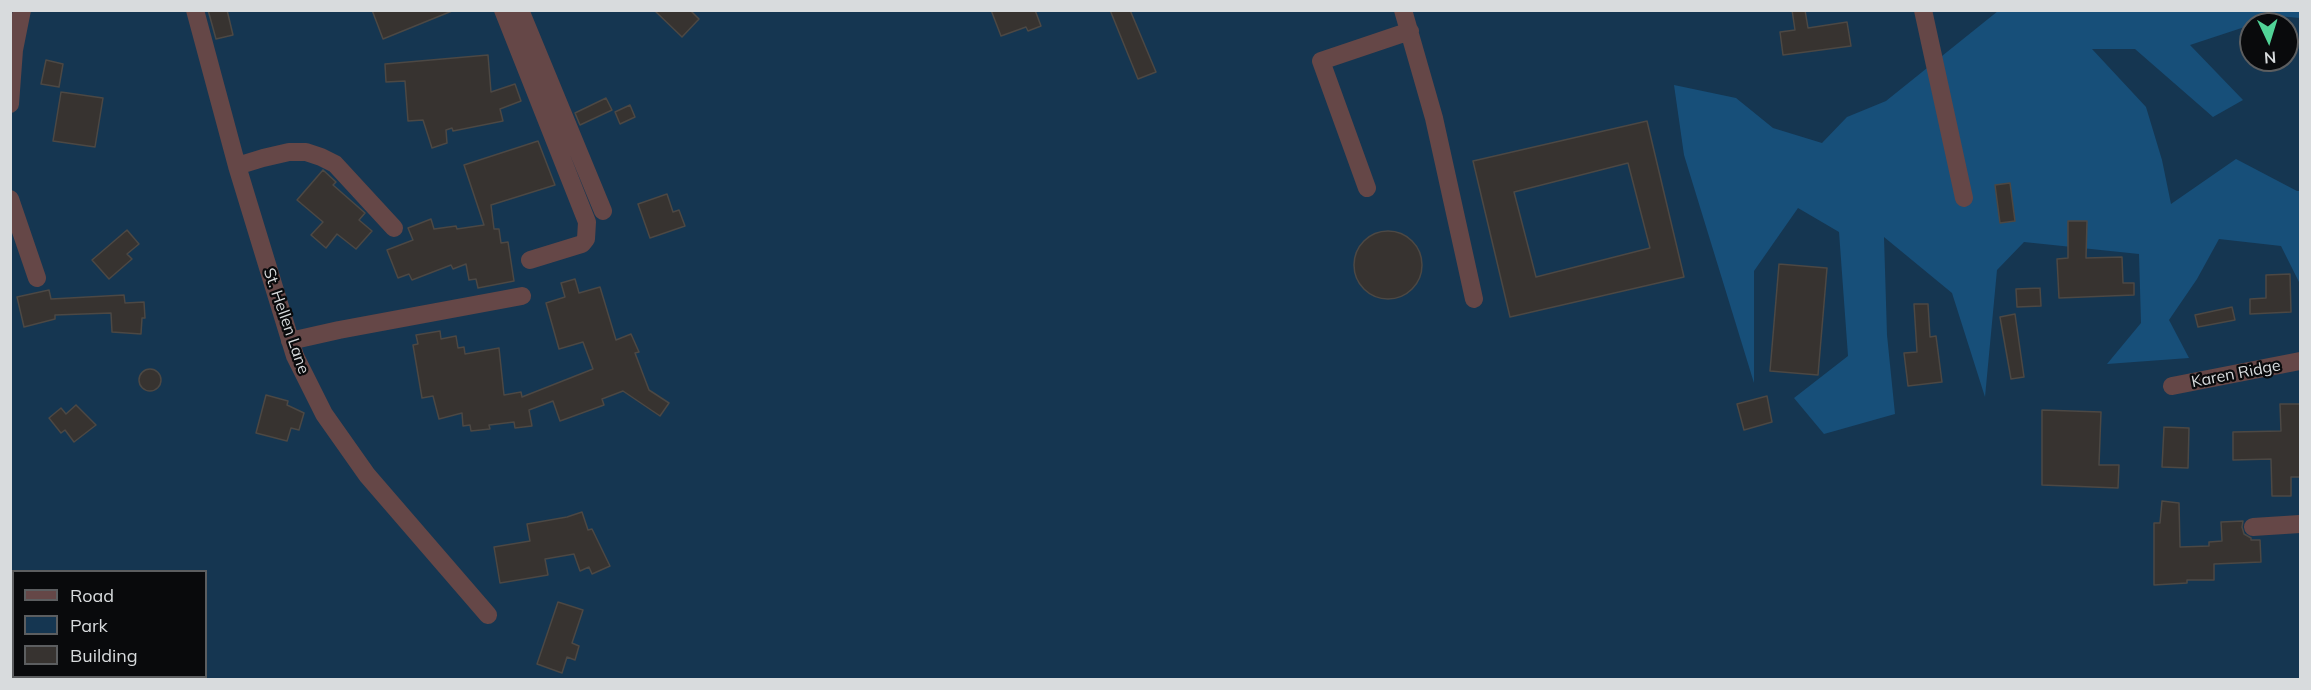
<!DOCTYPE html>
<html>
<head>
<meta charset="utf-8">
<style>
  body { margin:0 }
  #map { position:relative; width:2311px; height:690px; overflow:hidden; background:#1d2124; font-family:Mulish,sans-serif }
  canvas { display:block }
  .frame { position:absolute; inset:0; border:12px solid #d8dbdd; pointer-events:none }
  .legend { position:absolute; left:12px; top:570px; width:195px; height:108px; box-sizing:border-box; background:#090a0c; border:2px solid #5c5e60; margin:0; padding:8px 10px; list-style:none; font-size:18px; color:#d8dbdd }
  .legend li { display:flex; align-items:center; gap:12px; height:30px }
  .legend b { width:30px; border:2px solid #5c5e60 }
  .north { position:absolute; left:2239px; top:12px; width:60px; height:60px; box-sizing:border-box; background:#090a0c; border:2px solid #5c5e60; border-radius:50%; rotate:176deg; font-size:16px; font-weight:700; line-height:24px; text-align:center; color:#d8dbdd }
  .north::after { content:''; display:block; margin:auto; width:21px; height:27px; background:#51d397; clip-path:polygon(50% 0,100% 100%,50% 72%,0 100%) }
</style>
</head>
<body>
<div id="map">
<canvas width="2311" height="690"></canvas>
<div class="frame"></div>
<ul class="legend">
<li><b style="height:8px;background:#654747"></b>Road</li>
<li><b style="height:16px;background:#153651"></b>Park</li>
<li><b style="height:16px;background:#373330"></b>Building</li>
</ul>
<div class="north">N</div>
</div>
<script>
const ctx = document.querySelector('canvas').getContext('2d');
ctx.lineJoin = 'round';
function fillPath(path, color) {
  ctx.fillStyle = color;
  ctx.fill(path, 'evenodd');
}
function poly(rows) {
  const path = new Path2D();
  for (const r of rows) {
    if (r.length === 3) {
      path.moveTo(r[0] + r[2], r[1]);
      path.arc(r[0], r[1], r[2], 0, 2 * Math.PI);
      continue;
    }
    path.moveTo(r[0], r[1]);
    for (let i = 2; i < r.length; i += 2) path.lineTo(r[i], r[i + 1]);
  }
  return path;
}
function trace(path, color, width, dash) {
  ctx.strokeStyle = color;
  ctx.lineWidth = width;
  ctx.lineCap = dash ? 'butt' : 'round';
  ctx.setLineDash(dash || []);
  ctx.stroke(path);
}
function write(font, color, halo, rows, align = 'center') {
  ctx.font = font + ' Mulish,sans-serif';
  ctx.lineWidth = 4.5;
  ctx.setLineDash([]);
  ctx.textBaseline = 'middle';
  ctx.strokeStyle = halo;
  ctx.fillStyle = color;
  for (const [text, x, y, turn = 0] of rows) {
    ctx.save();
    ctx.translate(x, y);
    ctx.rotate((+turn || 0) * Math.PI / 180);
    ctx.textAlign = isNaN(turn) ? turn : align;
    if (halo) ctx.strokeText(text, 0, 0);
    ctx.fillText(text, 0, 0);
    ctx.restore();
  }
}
fillPath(poly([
  [11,11,2300,11,2300,679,11,679],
  [2251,24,2287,24,2287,60,2251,60],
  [14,572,206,572,206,676,14,676]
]), '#153651');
fillPath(poly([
  [1998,11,2300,11,2300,18,2278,16,2190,45,2243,100,2213,117,2135,49,2092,49,2146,107,2162,160,2171,204,2236,159,2297,191,2300,191,2300,284,2281,246,2219,239,2197,279,2169,320,2189,358,2107,364,2141,323,2139,254,2024,242,1997,270,1985,397,1952,293,1884,237,1887,335,1895,414,1824,434,1794,398,1848,356,1839,232,1798,208,1754,271,1754,383,1684,155,1674,85,1736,98,1773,128,1822,143,1847,117,1886,101]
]), '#174f79');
fillPath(poly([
  [11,601,14,601,14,676,168,676,170,679,11,679]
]), '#001327');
const building = poly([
  [208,10,227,10,233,35,216,39,208,10],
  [372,10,452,10,452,11,383,39,372,10],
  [654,10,690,10,699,19,682,37,654,10],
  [991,10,1035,10,1041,26,1028,31,1026,27,1001,36,991,10],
  [1110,10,1130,10,1156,72,1138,79,1110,10],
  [1792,10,1805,10,1808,28,1847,22,1851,46,1783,55,1780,32,1795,30,1792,10],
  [488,55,491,92,515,84,521,101,500,109,503,121,453,131,452,128,446,130,447,143,432,148,423,120,408,121,405,81,386,82,385,64,488,55],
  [46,60,63,64,59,87,41,84,46,60],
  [61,92,103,98,95,147,53,141,61,92],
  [606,98,612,110,580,125,575,113,606,98],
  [630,105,635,117,620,124,615,112,630,105],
  [1647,121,1684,277,1510,317,1473,161,1647,121],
  [1628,163,1650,248,1536,277,1514,192,1628,163],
  [538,141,555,185,491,205,494,229,499,229,501,243,508,242,514,281,478,288,476,279,469,280,466,264,453,269,451,265,412,280,409,274,398,278,387,250,413,240,408,228,431,219,434,229,456,226,457,229,484,225,464,165,538,141],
  [323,170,336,182,333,185,365,213,359,220,372,231,356,249,337,234,326,248,311,235,323,222,297,200,323,170],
  [2010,183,2015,221,2000,223,1995,185,2010,183],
  [667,194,673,212,679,210,685,226,650,238,638,204,667,194],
  [2068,221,2087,221,2086,258,2122,257,2123,283,2134,283,2134,295,2059,298,2057,259,2068,258,2068,221],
  [127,230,139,244,127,254,132,259,109,279,92,260,127,230],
  [1388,265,34],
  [1779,264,1827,268,1818,375,1770,371,1779,264],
  [2290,274,2291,312,2250,314,2250,299,2266,298,2266,275,2290,274],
  [575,279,579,293,600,287,616,340,631,334,639,352,635,353,649,390,669,403,660,416,623,391,602,399,604,405,560,421,553,401,529,410,532,426,515,428,514,422,489,425,490,429,471,431,470,425,463,426,462,413,439,419,433,396,422,398,413,345,418,344,416,335,440,331,441,339,456,336,458,348,464,347,465,354,499,348,504,395,521,392,522,397,593,369,583,342,559,349,546,303,565,297,561,283,575,279],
  [2040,288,2041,306,2017,307,2016,289,2040,288],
  [49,290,51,299,124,295,125,303,144,302,145,318,142,318,141,334,112,332,111,313,55,315,55,319,24,327,17,297,49,290],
  [1914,304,1928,304,1930,337,1936,336,1942,382,1908,386,1904,353,1917,352,1914,304],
  [2232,307,2235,320,2198,327,2195,315,2232,307],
  [2015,314,2024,377,2011,379,2000,317,2015,314],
  [150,380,11],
  [266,395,288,401,287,405,304,413,299,430,291,428,287,441,256,433,266,395],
  [1767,396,1772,422,1744,430,1737,404,1767,396],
  [2280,404,2301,404,2301,477,2291,477,2291,496,2272,496,2271,459,2233,460,2233,432,2281,431,2280,404],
  [76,405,96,425,74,442,65,430,61,433,49,418,61,408,66,414,76,405],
  [2042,410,2101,412,2099,465,2119,465,2118,488,2042,485,2042,410],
  [2164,427,2189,428,2188,468,2162,467,2164,427],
  [2162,501,2179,503,2180,547,2209,546,2209,542,2222,541,2221,522,2243,521,2242,527,2244,534,2251,538,2251,540,2260,540,2261,562,2214,564,2214,580,2187,580,2187,583,2154,585,2154,523,2160,523,2162,501],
  [582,512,588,530,592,529,610,566,592,574,589,567,580,571,574,554,545,559,548,575,500,583,494,547,530,541,527,524,567,517,582,512],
  [558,602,583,610,572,643,579,646,575,660,567,657,562,673,537,664,558,602]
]);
fillPath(building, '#373330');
trace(building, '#4c4844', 1.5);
trace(poly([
  [195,10,237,166,295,356,324,414,367,475,488,615],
  [503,10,587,222,586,239,582,244,530,260],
  [520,10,603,211],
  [1403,10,1434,118,1474,299],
  [1923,10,1964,198],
  [10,104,14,50,22,10],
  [237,166,263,158,289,152,306,152,321,157,335,164,394,228],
  [1367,188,1321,61,1410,31],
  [10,199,37,278],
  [290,341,339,330,522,296],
  [2172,386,2300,361],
  [2253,527,2300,524]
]), '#654747', 18);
write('16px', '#d8dbdd', '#090a0c', [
  ["St. Hellen Lane",286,321,71],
  ["Karen Ridge",2236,374,-11]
]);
</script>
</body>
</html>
